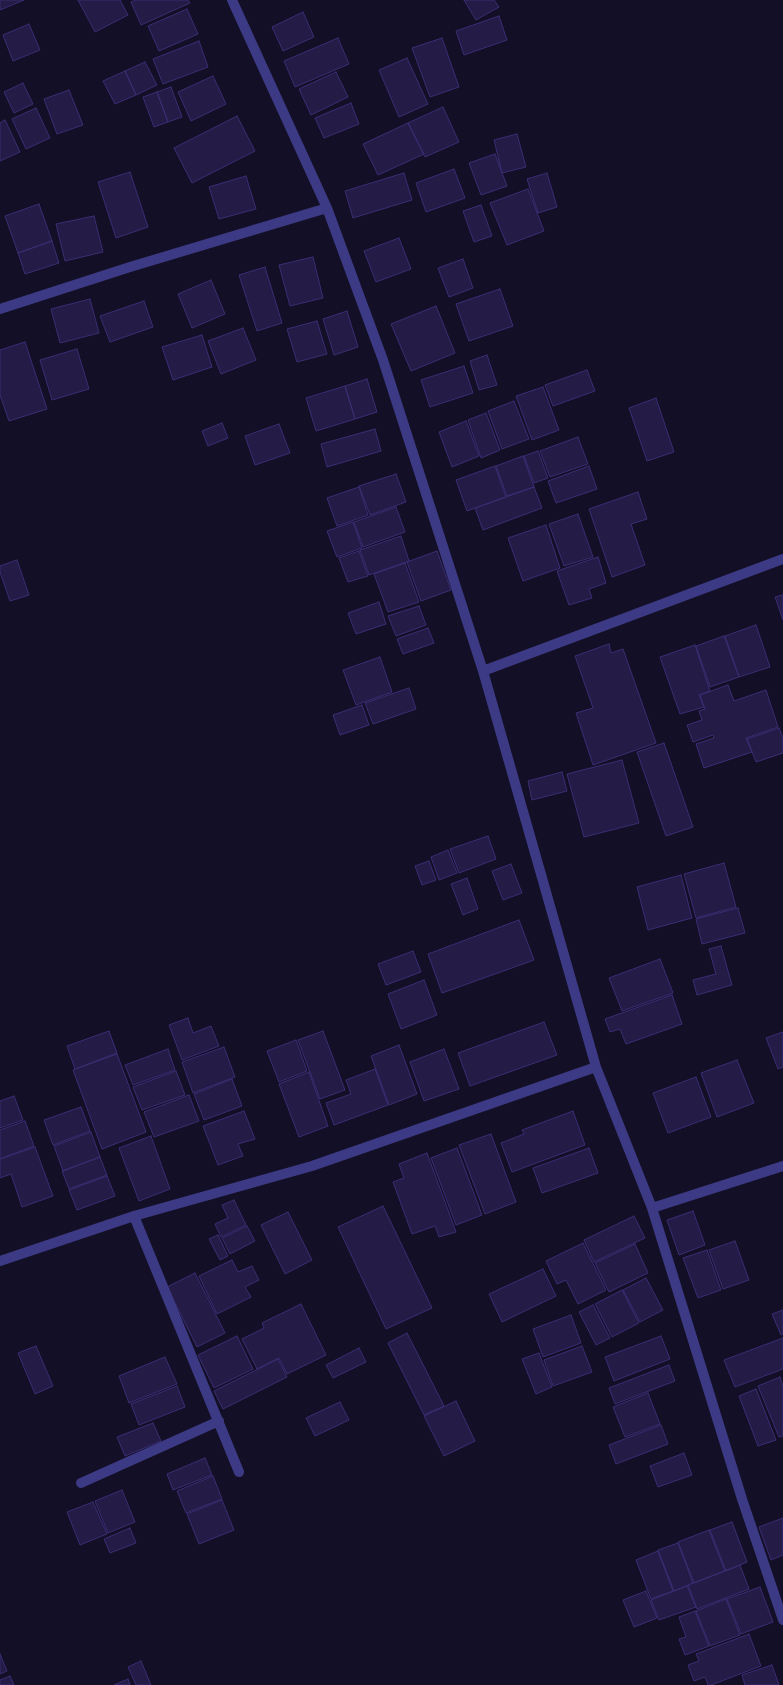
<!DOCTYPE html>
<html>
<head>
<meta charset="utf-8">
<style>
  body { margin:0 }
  canvas { display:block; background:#130f26 }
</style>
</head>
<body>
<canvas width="783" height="1685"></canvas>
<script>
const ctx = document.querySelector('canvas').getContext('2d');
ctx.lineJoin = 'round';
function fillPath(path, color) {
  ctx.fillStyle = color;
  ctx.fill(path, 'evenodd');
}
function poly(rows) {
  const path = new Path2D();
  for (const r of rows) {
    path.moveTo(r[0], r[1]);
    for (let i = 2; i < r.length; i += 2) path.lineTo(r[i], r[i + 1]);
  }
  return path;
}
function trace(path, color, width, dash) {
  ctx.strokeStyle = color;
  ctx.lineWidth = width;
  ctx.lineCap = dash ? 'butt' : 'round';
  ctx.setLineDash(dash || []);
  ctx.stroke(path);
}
const building = poly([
  [0,0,24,0,0,10,0,0],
  [78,0,120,0,128,15,95,32,78,0],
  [136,0,188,0,190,3,141,25,131,2,136,0],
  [464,0,494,0,499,7,476,20,464,0],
  [187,9,198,34,159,51,148,26,187,9],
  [303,12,314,37,283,51,272,27,303,12],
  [499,16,507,40,464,55,456,31,499,16],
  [29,24,40,50,13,61,3,35,29,24],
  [338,38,349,64,295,87,284,61,338,38],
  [442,38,459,87,430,97,412,48,442,38],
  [199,41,208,67,163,84,153,59,199,41],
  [407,58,428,104,399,117,379,70,407,58],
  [145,62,157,85,136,95,125,71,145,62],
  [125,71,136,95,115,104,103,81,125,71],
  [336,72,348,97,311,115,299,89,336,72],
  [213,76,226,104,191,121,178,92,213,76],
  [23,83,33,104,14,113,4,92,23,83],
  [171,87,182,117,168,122,157,92,171,87],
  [69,90,83,125,57,134,44,99,69,90],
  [157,92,168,122,154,127,143,97,157,92],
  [351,103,359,124,324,138,315,118,351,103],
  [443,107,459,142,425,157,408,123,443,107],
  [36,108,50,138,26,149,12,119,36,108],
  [237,116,255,151,192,183,174,148,237,116],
  [5,120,20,152,0,161,0,123,5,120],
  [408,123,424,154,378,175,363,144,408,123],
  [517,134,526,167,502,173,494,140,517,134],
  [495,154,507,186,481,195,469,163,495,154],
  [454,169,465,198,426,212,416,183,454,169],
  [130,172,148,227,116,238,98,182,130,172],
  [404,173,412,200,353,218,345,191,404,173],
  [547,173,557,207,538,213,527,179,547,173],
  [246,176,256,209,219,219,209,187,246,176],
  [528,189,544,231,507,245,490,203,528,189],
  [39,204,52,241,18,253,5,216,39,204],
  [481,205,492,236,474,242,463,211,481,205],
  [94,216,103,252,65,261,56,224,94,216],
  [399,238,411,269,376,282,364,251,399,238],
  [52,241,59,263,25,274,18,253,52,241],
  [313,257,323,298,290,306,279,265,313,257],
  [463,259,473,288,449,297,438,268,463,259],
  [265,267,282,323,257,331,239,275,265,267],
  [211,280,225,314,192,328,178,294,211,280],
  [500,289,513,326,469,341,456,304,500,289],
  [90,299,99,333,60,343,51,309,90,299],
  [144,301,153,327,110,342,100,316,144,301],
  [436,306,455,353,411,371,391,324,436,306],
  [347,311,358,347,334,355,323,319,347,311],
  [317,321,327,354,297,362,287,329,317,321],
  [243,328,256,360,221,374,208,341,243,328],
  [202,335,212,367,173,380,162,347,202,335],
  [25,342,47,409,9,421,0,395,0,350,25,342],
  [77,349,89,389,52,400,40,360,77,349],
  [487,355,497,385,479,390,470,361,487,355],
  [464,366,473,393,430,407,421,380,464,366],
  [587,370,595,391,553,406,545,385,587,370],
  [367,379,377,412,355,419,345,386,367,379],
  [345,386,355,419,316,431,306,398,345,386],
  [543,387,559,430,532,440,516,396,543,387],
  [656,398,674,452,647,461,629,408,656,398],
  [514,401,529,439,502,449,488,411,514,401],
  [486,413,500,450,481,458,468,420,486,413],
  [466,421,479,456,452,467,439,432,466,421],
  [222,423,228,438,208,446,202,431,222,423],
  [279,424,290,453,255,465,245,436,279,424],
  [375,429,381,451,327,467,321,444,375,429],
  [578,437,588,464,550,477,540,451,578,437],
  [538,451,548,478,534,483,524,456,538,451],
  [523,456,534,487,507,496,496,466,523,456],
  [495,466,506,497,467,511,456,480,495,466],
  [589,466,597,489,556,503,548,481,589,466],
  [396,474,406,502,370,515,359,486,396,474],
  [359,487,368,515,337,526,327,498,359,487],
  [534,487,542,508,483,530,475,508,534,487],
  [638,492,647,519,631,524,645,565,612,577,589,509,638,492],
  [396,507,405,532,363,547,354,522,396,507],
  [578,514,593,557,564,566,549,524,578,514],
  [353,522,362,548,337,557,327,531,353,522],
  [546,525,560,568,523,581,508,538,546,525],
  [401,536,409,561,369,575,360,550,401,536],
  [359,551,368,576,348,582,339,558,359,551],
  [437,551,451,590,421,601,407,562,437,551],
  [598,557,606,583,589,589,592,598,569,605,557,571,598,557],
  [17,560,29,595,10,601,0,572,0,566,17,560],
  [405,563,419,602,388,612,374,574,405,563],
  [783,595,783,620,775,597,783,595],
  [379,602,386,624,356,634,348,613,379,602],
  [419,606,426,625,396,636,388,616,419,606],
  [756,625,770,667,739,677,725,636,756,625],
  [428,628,434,643,403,654,397,639,428,628],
  [724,636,739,677,710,687,696,646,724,636],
  [609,644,611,653,623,649,656,743,593,765,576,713,593,708,575,656,609,644],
  [695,645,710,691,699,695,704,707,680,714,660,657,695,645],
  [380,657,392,692,356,705,343,670,380,657],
  [728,685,734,701,766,690,778,727,746,738,752,752,704,768,696,744,714,738,713,735,693,742,687,725,702,720,699,711,705,709,700,695,728,685],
  [409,688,416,709,373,724,365,703,409,688],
  [362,705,369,725,340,735,333,715,362,705],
  [779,728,783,738,783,753,756,762,747,739,779,728],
  [664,743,693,827,666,836,637,752,664,743],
  [622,760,639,823,584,837,567,774,622,760],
  [562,772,567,791,532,800,528,781,562,772],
  [488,836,496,859,459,873,450,849,488,836],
  [448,850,457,873,439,880,431,857,448,850],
  [429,861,436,880,422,885,415,866,429,861],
  [724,863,736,907,696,918,684,874,724,863],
  [511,864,522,893,503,900,492,871,511,864],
  [681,875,692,918,648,930,637,887,681,875],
  [467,878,478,909,463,915,451,884,467,878],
  [738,908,745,933,702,944,696,919,738,908],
  [519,920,534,960,442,993,428,954,519,920],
  [721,946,732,985,697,995,693,980,716,974,709,949,721,946],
  [413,951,421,972,386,985,378,964,413,951],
  [660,959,673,993,622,1011,609,978,660,959],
  [424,980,437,1015,401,1029,388,994,424,980],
  [672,995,682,1024,626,1044,620,1029,610,1032,605,1019,672,995],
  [188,1018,193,1033,211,1026,219,1046,182,1060,169,1025,188,1018],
  [544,1022,557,1055,470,1086,458,1053,544,1022],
  [109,1031,117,1053,75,1069,67,1046,109,1031],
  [323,1031,345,1090,320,1099,298,1040,323,1031],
  [783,1032,783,1067,778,1069,766,1038,783,1032],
  [296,1040,307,1071,279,1082,267,1051,296,1040],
  [399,1045,417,1094,389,1105,371,1056,399,1045],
  [224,1047,235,1077,193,1093,182,1062,224,1047],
  [168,1049,175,1070,133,1085,125,1065,168,1049],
  [444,1049,459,1089,424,1101,410,1062,444,1049],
  [117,1054,146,1132,102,1149,73,1070,117,1054],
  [737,1060,754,1103,717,1117,701,1073,737,1060],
  [375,1069,388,1105,334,1125,326,1103,351,1094,346,1080,375,1069],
  [176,1071,185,1095,142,1110,133,1087,176,1071],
  [309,1072,328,1126,299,1137,279,1084,309,1072],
  [696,1077,711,1117,668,1133,653,1093,696,1077],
  [232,1079,242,1106,204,1120,194,1094,232,1079],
  [189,1095,199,1121,154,1137,144,1112,189,1095],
  [14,1096,23,1120,0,1128,0,1101,14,1096],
  [81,1107,90,1131,53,1145,44,1120,81,1107],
  [244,1111,255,1139,238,1144,243,1156,218,1165,203,1126,244,1111],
  [573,1111,585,1145,512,1172,501,1143,524,1134,522,1130,573,1111],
  [25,1121,34,1146,0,1159,0,1130,25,1121],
  [91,1132,100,1157,63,1171,54,1146,91,1132],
  [491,1134,516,1202,485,1214,459,1145,491,1134],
  [151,1136,170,1189,139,1201,119,1148,151,1136],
  [35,1147,53,1196,22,1207,11,1174,0,1178,0,1159,35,1147],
  [457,1148,482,1215,456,1225,431,1158,457,1148],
  [589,1148,598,1173,542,1193,533,1168,589,1148],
  [427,1153,456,1232,439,1237,435,1226,412,1234,393,1182,404,1178,399,1164,427,1153],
  [100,1157,107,1175,69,1189,62,1171,100,1157],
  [107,1176,115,1196,77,1210,69,1190,107,1176],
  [234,1200,246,1225,221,1237,215,1224,228,1218,222,1205,234,1200],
  [383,1206,432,1308,386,1329,338,1227,383,1206],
  [693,1211,705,1245,679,1255,667,1220,693,1211],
  [288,1212,312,1260,285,1274,261,1225,288,1212],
  [634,1216,645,1238,594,1262,584,1240,634,1216],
  [247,1226,255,1241,230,1254,222,1238,247,1226],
  [218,1235,228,1256,220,1260,209,1239,218,1235],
  [735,1241,749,1280,723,1289,709,1250,735,1241],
  [583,1243,606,1290,578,1304,566,1280,557,1284,546,1261,583,1243],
  [635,1244,648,1273,609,1292,595,1263,635,1244],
  [707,1250,721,1290,698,1298,683,1258,707,1250],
  [232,1260,238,1272,252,1266,259,1280,245,1287,251,1297,217,1314,199,1276,232,1260],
  [543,1269,556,1296,502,1322,489,1294,543,1269],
  [195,1273,225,1333,197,1347,167,1287,195,1273],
  [646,1278,663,1310,640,1322,623,1290,646,1278],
  [622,1290,639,1323,612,1337,595,1304,622,1290],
  [301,1304,326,1355,287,1374,279,1358,257,1369,242,1339,264,1328,262,1323,301,1304],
  [593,1305,610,1338,596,1345,579,1312,593,1305],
  [783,1310,783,1334,781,1335,772,1314,783,1310],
  [571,1315,581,1343,543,1357,533,1329,571,1315],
  [407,1333,444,1406,424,1415,388,1343,407,1333],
  [237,1336,253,1369,214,1388,198,1355,237,1336],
  [661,1336,670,1359,614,1381,605,1357,661,1336],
  [783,1338,783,1369,735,1387,724,1360,783,1338],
  [36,1346,53,1386,35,1394,18,1353,36,1346],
  [582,1346,592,1372,553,1386,544,1360,582,1346],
  [359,1348,366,1362,333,1378,326,1365,359,1348],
  [539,1353,552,1387,536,1394,522,1359,539,1353],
  [165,1357,177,1384,129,1403,119,1376,165,1357],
  [278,1359,287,1377,223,1409,214,1391,278,1359],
  [669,1365,675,1381,615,1404,609,1388,669,1365],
  [780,1377,783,1386,783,1436,779,1437,758,1386,780,1377],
  [177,1386,185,1407,139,1425,131,1404,177,1386],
  [756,1389,776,1440,758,1446,739,1396,756,1389],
  [648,1393,660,1424,625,1437,613,1407,648,1393],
  [456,1401,475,1441,444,1456,424,1416,456,1401],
  [340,1402,349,1420,315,1436,306,1418,340,1402],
  [153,1423,161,1441,125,1456,117,1437,153,1423],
  [661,1425,668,1444,616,1464,609,1445,661,1425],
  [684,1453,692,1475,658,1487,650,1466,684,1453],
  [205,1458,212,1475,173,1490,167,1474,205,1458],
  [213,1476,222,1499,186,1513,177,1491,213,1476],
  [122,1490,135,1522,108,1533,95,1501,122,1490],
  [222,1500,234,1530,199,1544,187,1514,222,1500],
  [93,1502,107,1534,80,1545,67,1512,93,1502],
  [783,1518,783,1555,771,1560,759,1527,783,1518],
  [732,1522,747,1562,726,1571,710,1530,732,1522],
  [130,1528,136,1543,110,1553,104,1539,130,1528],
  [709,1530,725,1571,694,1583,678,1542,709,1530],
  [678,1543,693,1583,674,1591,658,1550,678,1543],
  [658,1551,673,1591,651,1599,636,1560,658,1551],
  [740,1565,749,1589,697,1609,688,1585,740,1565],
  [687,1586,696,1607,659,1620,651,1600,687,1586],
  [760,1587,773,1622,741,1634,727,1599,760,1587],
  [646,1591,657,1618,634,1627,623,1600,646,1591],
  [726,1599,740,1635,710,1646,696,1611,726,1599],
  [695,1611,709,1646,685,1655,679,1639,686,1637,679,1617,695,1611],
  [749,1634,761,1666,711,1685,708,1685,705,1677,694,1681,688,1665,699,1661,696,1654,749,1634],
  [0,1654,7,1671,0,1674,0,1654],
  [141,1661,151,1685,136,1685,128,1667,141,1661],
  [772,1665,779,1685,745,1685,742,1675,772,1665],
  [10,1676,14,1685,0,1685,0,1680,10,1676],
  [128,1679,130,1685,114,1685,128,1679]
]);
fillPath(building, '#241b47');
trace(building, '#3b2d73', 1);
trace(poly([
  [232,0,327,208,383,360,483,671,596,1067],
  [0,309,130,267,327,208],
  [483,671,783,559],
  [652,1208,742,1499,783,1620],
  [134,1216,239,1472],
  [0,1261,134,1216,312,1166,596,1067,652,1208,783,1166],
  [81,1483,219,1421]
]), '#3d3a85', 10);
</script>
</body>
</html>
